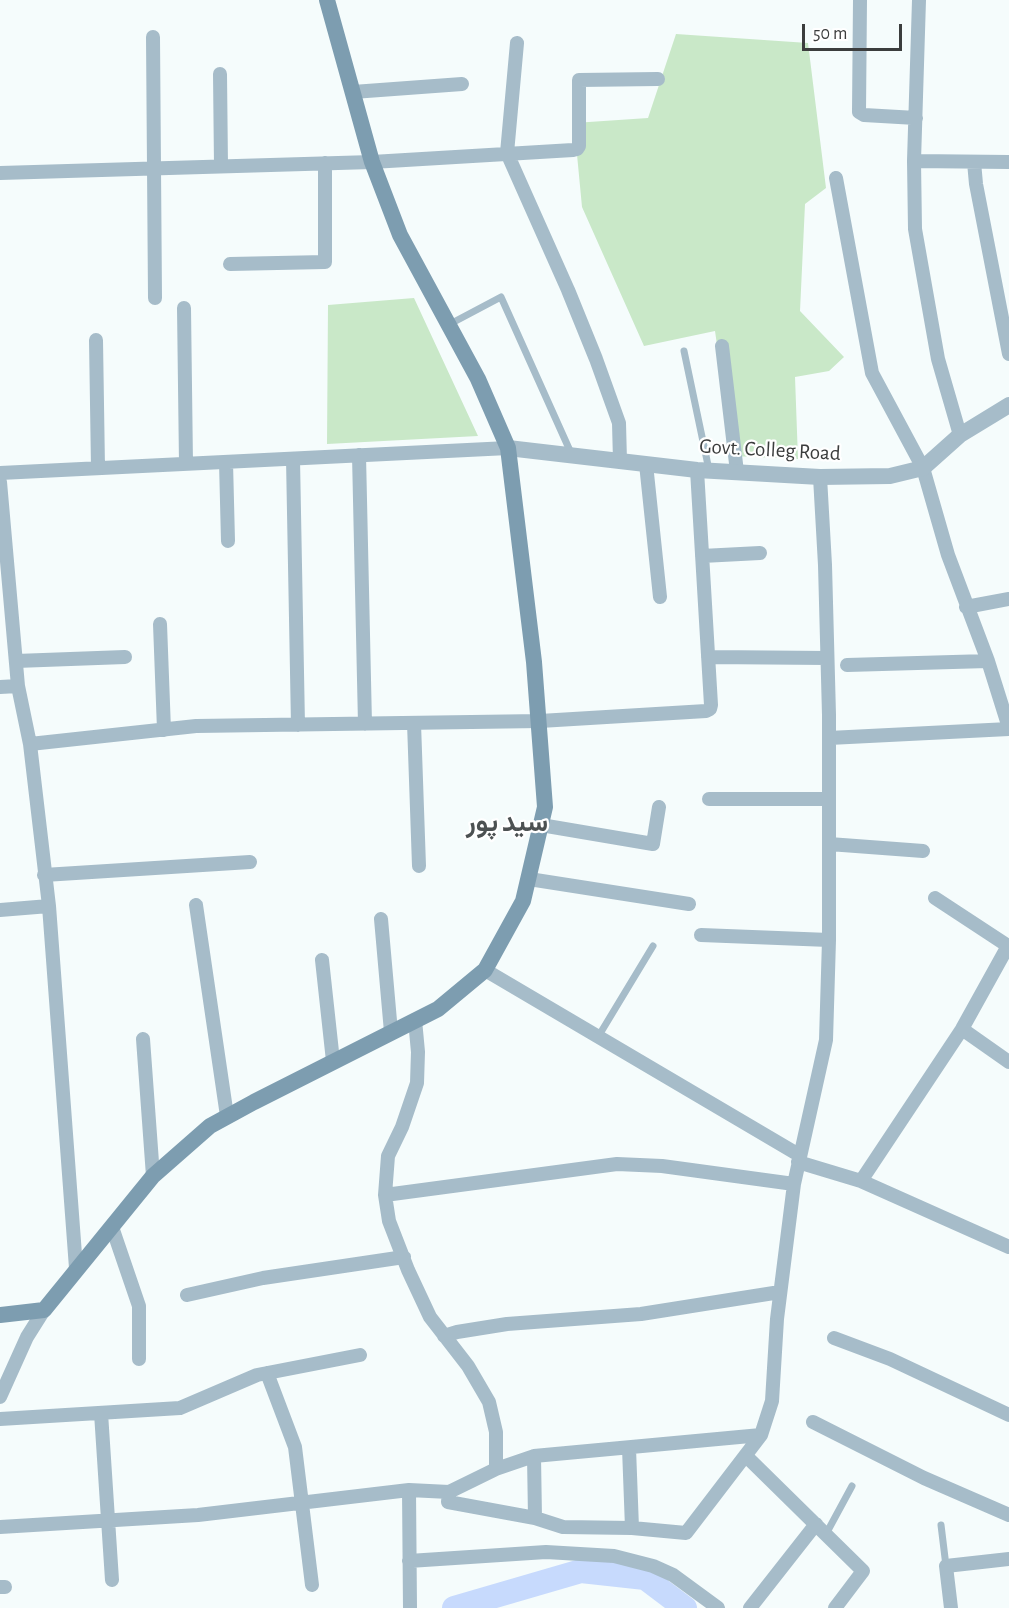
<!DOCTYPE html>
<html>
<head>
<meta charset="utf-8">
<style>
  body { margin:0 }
  #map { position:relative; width:1009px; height:1608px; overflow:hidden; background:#f5fcfc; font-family:"Alegreya Sans",sans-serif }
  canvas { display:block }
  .scale { position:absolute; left:802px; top:24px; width:100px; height:27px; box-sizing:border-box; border:3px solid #3b3d3d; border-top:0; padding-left:8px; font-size:18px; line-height:21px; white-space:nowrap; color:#3b3d3d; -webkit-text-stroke:4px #fff; paint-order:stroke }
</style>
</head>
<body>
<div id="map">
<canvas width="1009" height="1608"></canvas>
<div class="scale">50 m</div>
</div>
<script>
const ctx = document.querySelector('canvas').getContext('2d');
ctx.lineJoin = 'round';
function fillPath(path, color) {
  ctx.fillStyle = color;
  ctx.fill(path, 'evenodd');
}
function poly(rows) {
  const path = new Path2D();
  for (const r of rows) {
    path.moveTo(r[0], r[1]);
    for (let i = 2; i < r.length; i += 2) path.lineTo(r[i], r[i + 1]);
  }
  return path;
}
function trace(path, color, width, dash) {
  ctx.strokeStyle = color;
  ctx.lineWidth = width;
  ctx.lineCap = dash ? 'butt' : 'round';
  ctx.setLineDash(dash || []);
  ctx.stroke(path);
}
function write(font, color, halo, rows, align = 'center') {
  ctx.font = font + ' "Alegreya Sans",Vazirmatn,sans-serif';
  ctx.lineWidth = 4.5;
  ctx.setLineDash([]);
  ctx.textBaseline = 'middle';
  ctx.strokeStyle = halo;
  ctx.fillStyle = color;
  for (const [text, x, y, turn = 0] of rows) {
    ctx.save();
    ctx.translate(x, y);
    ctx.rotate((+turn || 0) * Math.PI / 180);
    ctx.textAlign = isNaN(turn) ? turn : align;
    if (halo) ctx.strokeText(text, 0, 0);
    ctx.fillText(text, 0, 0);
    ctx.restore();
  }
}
fillPath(poly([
  [676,34,808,43,826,188,805,204,800,311,844,357,829,371,795,377,798,459,733,456,715,331,644,346,582,207,574,123,648,118],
  [414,298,478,436,327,444,328,305]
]), '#c9e8c8');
trace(poly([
  [454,1608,581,1571,645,1578,685,1608]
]), '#c7dafd', 24);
trace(poly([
  [450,324,501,297,571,453],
  [684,351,709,470],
  [598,1037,653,946],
  [941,1525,946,1566],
  [826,1534,852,1486]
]), '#a6bcc9', 7);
trace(poly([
  [860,0,859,112,864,115,916,118],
  [919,0,914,161,915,229,938,359,960,435],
  [153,37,155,298],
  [517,43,507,153,568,290,596,359,619,423,620,461],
  [220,74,221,166],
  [353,92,462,84],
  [914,161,1009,162],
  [974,162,976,184,1009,354],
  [0,173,372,162,573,150,577,149,579,146,579,80,658,79],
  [836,178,872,373,923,468,948,555,988,661,1009,728],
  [230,264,325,262,325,163],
  [184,308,186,464],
  [96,340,98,468],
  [722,346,737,472],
  [359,455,365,724],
  [293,459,298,725],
  [226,462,228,541],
  [646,464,660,597],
  [0,473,508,448],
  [0,482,18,686,30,744,49,906,76,1268],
  [702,556,760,553],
  [966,607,1009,599],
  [160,624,164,730],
  [708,657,827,658],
  [16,661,125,657],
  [847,665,988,661],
  [0,687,18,686],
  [414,723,419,866],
  [829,738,1009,729],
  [30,744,196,726,540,721,706,711,710,709,711,705,697,470],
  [709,799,829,799],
  [541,825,653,844,659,807],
  [829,844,923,851],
  [44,875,250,862],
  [529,879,689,904],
  [196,905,227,1116],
  [0,910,49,906],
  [381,919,391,1032],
  [701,935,829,940],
  [322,960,333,1061],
  [485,970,799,1155],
  [415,1020,418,1052,417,1083,402,1127,388,1156,385,1195,389,1221,408,1270,430,1317,468,1366,489,1402,496,1432,496,1469],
  [962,1029,1009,1062],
  [143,1039,153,1176],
  [798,1162,861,1181,1009,1247],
  [861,1181,962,1029,1008,946,935,898],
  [385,1195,617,1164,662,1166,794,1184],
  [112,1227,139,1306,139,1359],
  [187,1295,263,1278,404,1257],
  [444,1336,457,1332,507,1324,641,1314,780,1292],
  [834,1338,890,1359,1009,1415],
  [267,1373,295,1447,312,1585],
  [0,1397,27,1337,44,1310],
  [101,1413,112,1580],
  [0,1419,180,1408,257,1375,360,1355],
  [813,1422,924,1478,1009,1515],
  [629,1448,632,1528],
  [534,1456,535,1518],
  [746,1456,863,1571,835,1608],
  [409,1490,410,1608],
  [449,1492,448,1502,535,1518,563,1527,632,1528,686,1533,761,1435,772,1401,777,1319,794,1184,826,1040,829,940,829,715,825,565,820,477],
  [0,1527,198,1515,409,1490,449,1492,496,1469,534,1456,761,1435],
  [409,1561,546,1552,614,1556,653,1566,673,1575,718,1608],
  [0,1587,5,1587],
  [750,1608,816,1524],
  [951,1608,946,1566,1009,1559]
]), '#a6bcc9', 14);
trace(poly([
  [508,448,697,470,820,477,890,476,923,468,960,435,1009,405]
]), '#a6bcc9', 16);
trace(poly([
  [0,1315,44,1310,153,1176,210,1126,254,1102,438,1009,485,970,523,901,545,807,534,662,508,448,478,379,400,235,372,162,327,0]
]), '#7d9db0', 16);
write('21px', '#3b3d3d', '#fff', [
  ["Govt. Colleg Road",770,450,3]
]);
write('bold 27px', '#4c5152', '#fff', [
  ["سید پور",507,823]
]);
</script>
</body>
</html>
